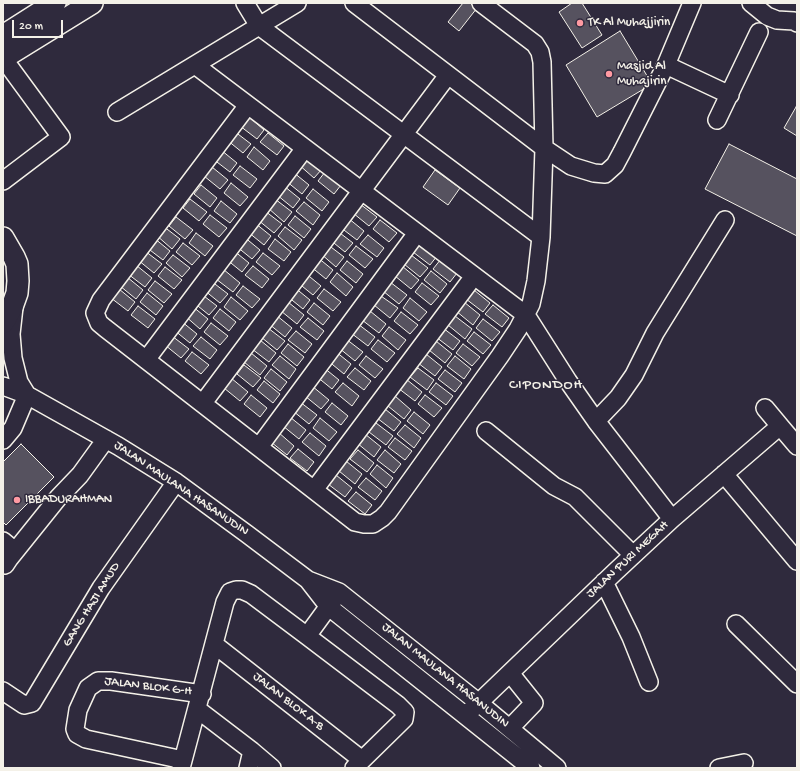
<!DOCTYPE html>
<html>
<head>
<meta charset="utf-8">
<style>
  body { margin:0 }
  #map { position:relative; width:800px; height:771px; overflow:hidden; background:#2f2a3d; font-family:"Gochi Hand",sans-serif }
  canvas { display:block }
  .frame { position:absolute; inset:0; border:4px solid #f4f1e8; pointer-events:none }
  .scale { position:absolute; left:12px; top:20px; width:51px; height:18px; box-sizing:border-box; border:2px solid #f4f1e8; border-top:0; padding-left:5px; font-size:12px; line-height:14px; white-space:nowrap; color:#f4f1e8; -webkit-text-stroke:3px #2f2a3d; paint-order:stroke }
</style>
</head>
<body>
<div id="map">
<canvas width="800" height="771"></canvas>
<div class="frame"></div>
<div class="scale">20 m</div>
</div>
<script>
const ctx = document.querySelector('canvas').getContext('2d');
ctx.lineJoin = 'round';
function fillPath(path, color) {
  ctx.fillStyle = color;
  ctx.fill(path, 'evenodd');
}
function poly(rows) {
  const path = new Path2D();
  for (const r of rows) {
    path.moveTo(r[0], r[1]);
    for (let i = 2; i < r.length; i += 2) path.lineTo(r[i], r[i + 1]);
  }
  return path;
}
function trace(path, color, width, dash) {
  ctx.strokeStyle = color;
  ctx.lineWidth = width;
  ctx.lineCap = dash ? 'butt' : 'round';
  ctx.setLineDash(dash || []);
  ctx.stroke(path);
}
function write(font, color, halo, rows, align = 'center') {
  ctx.font = font + ' "Gochi Hand",sans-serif';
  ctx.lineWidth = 3;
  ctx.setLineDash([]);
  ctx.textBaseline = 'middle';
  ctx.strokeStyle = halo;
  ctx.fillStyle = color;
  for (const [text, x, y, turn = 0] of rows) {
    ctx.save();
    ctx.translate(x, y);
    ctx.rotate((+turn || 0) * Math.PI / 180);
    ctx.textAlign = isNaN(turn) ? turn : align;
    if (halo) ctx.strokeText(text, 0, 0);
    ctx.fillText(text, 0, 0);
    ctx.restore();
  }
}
const building = poly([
  [463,3,470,3,477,8,459,31,448,22,463,3],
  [572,3,582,3,602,35,582,48,559,12,572,3],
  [620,31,652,84,597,117,566,65,620,31],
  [796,107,797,108,797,136,784,128,796,107],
  [248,116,264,130,257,139,240,126,248,116],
  [234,131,251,144,243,153,227,140,234,131],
  [268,133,284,146,277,155,260,142,268,133],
  [729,144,797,179,797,236,705,189,729,144],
  [254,147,270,161,263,170,247,157,254,147],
  [221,150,237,163,230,172,213,159,221,150],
  [305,155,322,169,314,178,298,164,305,155],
  [240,166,257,179,250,188,233,175,240,166],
  [212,167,228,180,220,189,204,176,212,167],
  [435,170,460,188,448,205,423,187,435,170],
  [293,172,309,185,302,194,286,181,293,172],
  [325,172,341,185,334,194,318,181,325,172],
  [231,183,248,197,240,206,224,193,231,183],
  [201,185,217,198,210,207,194,194,201,185],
  [284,186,300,199,293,208,277,195,284,186],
  [313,189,329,202,322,211,306,198,313,189],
  [190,199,207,212,199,221,183,208,190,199],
  [275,199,292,212,284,222,268,208,275,199],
  [221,201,237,214,230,223,214,211,221,201],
  [304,202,320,215,313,225,296,211,304,202],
  [360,204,377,217,369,226,353,213,360,204],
  [265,211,282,224,274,233,258,220,265,211],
  [210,215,227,228,219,237,203,224,210,215],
  [295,216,311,229,304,238,288,225,295,216],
  [176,217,193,230,185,239,169,226,176,217],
  [348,218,364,231,357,240,340,227,348,218],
  [380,220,397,233,389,242,373,229,380,220],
  [255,223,271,236,264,245,248,232,255,223],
  [163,226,180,239,172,249,156,235,163,226],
  [285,227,302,240,294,250,278,236,285,227],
  [336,230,353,243,345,252,329,239,336,230],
  [196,233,213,246,205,256,189,243,196,233],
  [368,235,384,248,377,257,360,244,368,235],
  [243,236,260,250,252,259,236,246,243,236],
  [154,238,170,251,163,260,146,247,154,238],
  [275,239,291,252,284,261,268,249,275,239],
  [183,243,200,256,192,265,176,252,183,243],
  [421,243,437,256,430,265,413,252,421,243],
  [327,244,344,257,336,267,320,253,327,244],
  [356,246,373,259,365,268,349,255,356,246],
  [233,250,249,263,242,272,226,259,233,250],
  [145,251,162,264,154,273,138,260,145,251],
  [263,253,280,266,272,275,256,262,263,253],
  [173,255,190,268,182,277,166,263,173,255],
  [411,255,428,268,420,277,404,264,411,255],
  [317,257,333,270,326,279,310,266,317,257],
  [441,259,457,273,450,282,433,269,441,259],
  [347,261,363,274,356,283,340,270,347,261],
  [136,265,152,278,145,287,128,274,136,265],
  [253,266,269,279,262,288,245,275,253,266],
  [402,266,419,280,411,289,395,276,402,266],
  [165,267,182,280,174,289,158,276,165,267],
  [223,269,240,283,233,292,216,279,223,269],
  [431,271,447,284,440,293,424,280,431,271],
  [304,272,321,286,313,295,297,282,304,272],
  [337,273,353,287,346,296,330,282,337,273],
  [127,277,143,290,136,299,120,286,127,277],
  [155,281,172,294,164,303,148,290,155,281],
  [211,281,228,294,220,303,204,290,211,281],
  [390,282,407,295,399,304,383,291,390,282],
  [422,283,439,296,431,305,415,292,422,283],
  [243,286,260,299,252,308,236,295,243,286],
  [294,287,310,300,303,309,287,296,294,287],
  [119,289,135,302,128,311,111,298,119,289],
  [324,289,341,302,333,311,317,298,324,289],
  [474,290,490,303,483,312,466,299,474,290],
  [147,293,163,306,156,315,140,302,147,293],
  [200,293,217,306,209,315,193,302,200,293],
  [381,296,398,308,390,318,374,305,381,296],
  [231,297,248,311,240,320,224,307,231,297],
  [410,298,427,312,419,321,403,308,410,298],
  [288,302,304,315,297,324,281,311,288,302],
  [464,302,480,315,473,325,456,311,464,302],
  [314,303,330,316,323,325,307,312,314,303],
  [493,305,509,318,502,327,485,314,493,305],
  [138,306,155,319,148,328,131,315,138,306],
  [192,306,208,319,200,329,184,315,192,306],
  [220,309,236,322,229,331,213,318,220,309],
  [370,311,386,324,379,333,362,320,370,311],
  [401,312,418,325,410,334,394,321,401,312],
  [276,315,292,328,285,337,269,324,276,315],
  [455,316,472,329,465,339,448,325,455,316],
  [308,318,324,331,317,340,300,327,308,318],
  [483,319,500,332,492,341,476,328,483,319],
  [181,321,197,334,190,343,174,330,181,321],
  [211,323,228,336,220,345,204,332,211,323],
  [358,324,375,337,368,346,351,333,358,324],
  [389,327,406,340,398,350,382,336,389,327],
  [268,328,285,341,277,350,261,337,268,328],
  [443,328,460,341,453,350,436,337,443,328],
  [296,331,312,344,305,353,288,340,296,331],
  [474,332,491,345,483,354,467,341,474,332],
  [172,336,189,349,181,358,165,345,172,336],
  [201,337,217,350,210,359,193,346,201,337],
  [346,339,363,352,355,361,339,348,346,339],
  [260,340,276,353,269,362,252,349,260,340],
  [378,340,395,353,387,362,371,349,378,340],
  [436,341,452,354,445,363,429,350,436,341],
  [288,344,304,357,297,366,281,353,288,344],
  [463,344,480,357,472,366,456,353,463,344],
  [335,351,351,364,344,374,327,360,335,351],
  [192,352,209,365,201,374,185,361,192,352],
  [251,353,267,366,260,375,244,362,251,353],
  [426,354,442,367,435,376,418,363,426,354],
  [280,356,296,369,289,379,272,365,280,356],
  [366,356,383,369,375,378,359,365,366,356],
  [455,356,471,369,464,379,447,366,455,356],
  [244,365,261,378,253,387,237,374,244,365],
  [323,367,339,380,332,389,316,376,323,367],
  [355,368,371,381,364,390,347,377,355,368],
  [418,368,434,380,427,390,410,377,418,368],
  [271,369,287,382,280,391,264,378,271,369],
  [445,370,462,383,455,392,438,379,445,370],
  [231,378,248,392,240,401,224,388,231,378],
  [406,379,422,392,415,401,398,388,406,379],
  [264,381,280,394,273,403,257,390,264,381],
  [343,383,359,396,352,406,335,392,343,383],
  [436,383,453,396,446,405,429,392,436,383],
  [312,386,329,400,321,409,305,396,312,386],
  [251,395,267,408,260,417,244,404,251,395],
  [425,395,442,408,434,417,418,404,425,395],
  [395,396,411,410,404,419,388,406,395,396],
  [300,402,317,415,309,424,293,411,300,402],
  [332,403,348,416,341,425,325,412,332,403],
  [385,409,401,422,394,431,377,418,385,409],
  [414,412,430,425,423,434,407,421,414,412],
  [290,417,306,430,299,439,283,426,290,417],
  [320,418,337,432,329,441,313,428,320,418],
  [376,423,393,436,386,445,369,432,376,423],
  [405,425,421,438,414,448,397,434,405,425],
  [278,432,294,446,287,455,271,442,278,432],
  [310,433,326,446,319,456,302,442,310,433],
  [365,434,381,447,374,457,357,443,365,434],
  [395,438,412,451,405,460,388,447,395,438],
  [21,444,54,477,6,525,3,522,3,462,21,444],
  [298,449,314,462,307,471,290,458,298,449],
  [358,450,374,463,367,472,350,459,358,450],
  [385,450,401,464,394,473,377,460,385,450],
  [346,461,362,474,355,484,339,471,346,461],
  [377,465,393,478,386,488,370,474,377,465],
  [336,475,352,488,345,497,328,484,336,475],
  [366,478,382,491,375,500,358,487,366,478],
  [356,492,372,505,365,514,348,501,356,492]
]);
fillPath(building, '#56525f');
trace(building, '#f4f1e8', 1);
const minor = poly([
  [245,3,259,26,541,237],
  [354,3,544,148,571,166,594,173,605,174,615,165,622,152,666,65,692,3],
  [751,3,767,16,777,20,794,21,797,23],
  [195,65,526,315,568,381,596,421,672,519],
  [666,65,730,95],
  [248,105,101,300,95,313,99,323,105,328,355,522,364,524,373,524,382,518,388,512,500,356,518,329,531,304,536,281,541,237,544,148,542,62,540,52,535,44,481,3],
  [117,112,297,3],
  [717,120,759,32],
  [3,181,61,137,3,58],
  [14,307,11,334,13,358,19,382,27,395],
  [146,360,305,148],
  [3,386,27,395,118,446,176,482,247,534,308,580,329,607,531,768],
  [203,403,448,75],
  [596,421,618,398,634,375,655,333,725,220],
  [780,426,797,446],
  [486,431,554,486,575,497,633,555],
  [3,440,13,428,27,395],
  [259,447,417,233],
  [724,474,797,561],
  [314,490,474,276],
  [3,541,9,546,10,552,9,559,5,565],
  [9,559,58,498,80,475,106,439],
  [308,580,339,592,479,703,557,768],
  [604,582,631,637,649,682],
  [736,624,797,684],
  [307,636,334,599],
  [215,645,362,760],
  [510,673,534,703,510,728],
  [3,691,24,705,32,703,101,588,176,482],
  [197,709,252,751,272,768],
  [466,715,615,572,672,519,780,426,765,408],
  [183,760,86,739,77,734,75,729,78,710,88,688,98,681,111,681,202,694],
  [181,768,225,602,230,592,236,590,242,590,251,594,307,636,398,705,405,712,404,719,401,722,354,768],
  [248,768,252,751],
  [719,768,744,763]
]);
const major = poly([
  [3,36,55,3],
  [3,58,92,3],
  [3,238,14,257,17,264,18,281,17,293,12,307,3,323]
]);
trace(minor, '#f4f1e8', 20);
trace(major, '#f4f1e8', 24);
trace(minor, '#2f2a3d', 17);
trace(major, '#2f2a3d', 21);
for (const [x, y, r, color] of [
  [580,23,4,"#ff9aa2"],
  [609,74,4,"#ff9aa2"],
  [17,500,4,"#ff9aa2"]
]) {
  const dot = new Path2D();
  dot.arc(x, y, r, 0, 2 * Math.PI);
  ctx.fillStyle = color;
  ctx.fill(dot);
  trace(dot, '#2f2a3d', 1.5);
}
write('13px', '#f4f1e8', '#2f2a3d', [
  ["TK Al Muhajjirin",588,23],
  ["Masjid Al",617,67],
  ["Muhajirin",617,82],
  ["IBBADURAHMAN",25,500]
], 'left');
write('13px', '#f4f1e8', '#2f2a3d', [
  ["JALAN MAULANA HASANUDIN",181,489,34],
  ["JALAN PURI MEGAH",628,560,-43],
  ["GANG HAJI AMUD",92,605,-58],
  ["JALAN MAULANA HASANUDIN",445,676,39],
  ["JALAN BLOK G-H",148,687,7],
  ["JALAN BLOK A-B",288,702,38]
]);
ctx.letterSpacing = '1px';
write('15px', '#f4f1e8', '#2f2a3d', [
  ["CIPONDOH",546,386]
]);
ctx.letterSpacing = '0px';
</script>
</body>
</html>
